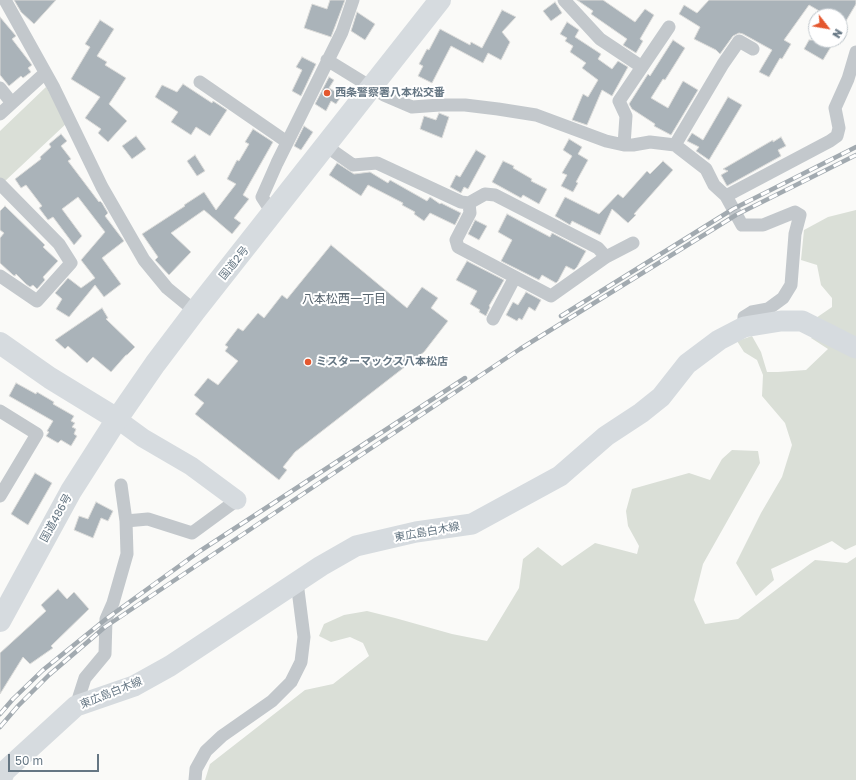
<!DOCTYPE html>
<html>
<head>
<meta charset="utf-8">
<style>
  body { margin:0 }
  #map { position:relative; width:856px; height:780px; overflow:hidden; background:#fafaf8; font-family:"Golos Text",sans-serif }
  canvas { display:block }
  .north { position:absolute; left:808px; top:8px; width:40px; height:40px; box-sizing:border-box; background:#fff; border:1px solid #c1c8cd; border-radius:50%; rotate:121deg; font-size:11px; font-weight:700; line-height:16px; text-align:center; color:#657683 }
  .north::after { content:''; display:block; margin:auto; width:14px; height:18px; background:#e4572e; clip-path:polygon(50% 0,100% 100%,50% 72%,0 100%) }
  .scale { position:absolute; left:8px; top:754px; width:91px; height:18px; box-sizing:border-box; border:2px solid #657683; border-top:0; padding-left:5px; font-size:12px; line-height:14px; white-space:nowrap; color:#657683; -webkit-text-stroke:3px #fff; paint-order:stroke }
</style>
</head>
<body>
<div id="map">
<canvas width="856" height="780"></canvas>
<div class="north">N</div>
<div class="scale">50 m</div>
</div>
<script>
const ctx = document.querySelector('canvas').getContext('2d');
ctx.lineJoin = 'round';
function fillPath(path, color) {
  ctx.fillStyle = color;
  ctx.fill(path, 'evenodd');
}
function poly(rows) {
  const path = new Path2D();
  for (const r of rows) {
    path.moveTo(r[0], r[1]);
    for (let i = 2; i < r.length; i += 2) path.lineTo(r[i], r[i + 1]);
  }
  return path;
}
function trace(path, color, width, dash) {
  ctx.strokeStyle = color;
  ctx.lineWidth = width;
  ctx.lineCap = dash ? 'butt' : 'round';
  ctx.setLineDash(dash || []);
  ctx.stroke(path);
}
function write(font, color, halo, rows, align = 'center') {
  ctx.font = font + ' "Golos Text","Noto Sans JP",sans-serif';
  ctx.lineWidth = 4;
  ctx.setLineDash([]);
  ctx.textBaseline = 'middle';
  ctx.strokeStyle = halo;
  ctx.fillStyle = color;
  for (const [text, x, y, turn = 0] of rows) {
    ctx.save();
    ctx.translate(x, y);
    ctx.rotate((+turn || 0) * Math.PI / 180);
    ctx.textAlign = isNaN(turn) ? turn : align;
    if (halo) ctx.strokeText(text, 0, 0);
    ctx.fillText(text, 0, 0);
    ctx.restore();
  }
}
fillPath(poly([
  [46,87,68,122,4,182,0,178,0,131],
  [856,210,856,338,816,318,832,307,832,298,821,285,817,265,801,260,804,230,828,217],
  [752,336,761,352,767,372,778,372,806,370,828,349,811,338,813,336,856,357,856,545,845,550,832,541,771,569,774,580,756,596,736,563,761,513,782,477,792,445,785,423,762,396,763,375,757,360,744,352,737,341],
  [732,450,758,451,760,463,703,564,694,600,705,624,738,619,815,560,847,563,856,557,856,780,205,780,210,764,305,690,333,684,369,656,363,643,350,637,331,642,319,636,324,624,344,615,367,611,395,618,452,634,487,641,519,588,523,559,538,547,562,566,595,543,637,554,639,546,628,526,626,511,632,489,689,473,710,480,722,459]
]), '#dadfd7');
const building = poly([
  [14,0,56,0,34,24,21,12,14,0],
  [330,0,345,0,331,37,304,28,312,4,327,9,330,0],
  [577,0,603,0,635,22,645,9,654,15,640,39,643,41,636,53,623,45,627,39,591,14,593,11,577,0],
  [709,0,856,0,856,4,840,31,840,16,828,16,809,5,784,40,791,44,782,59,780,58,769,77,759,72,772,50,743,34,739,33,733,36,720,54,716,50,694,39,700,27,679,14,684,5,697,13,709,0],
  [555,2,562,13,551,21,543,11,555,2],
  [502,10,516,17,502,32,510,42,501,60,488,53,483,63,451,46,432,83,418,76,423,66,419,64,427,49,429,50,440,29,470,45,471,42,482,48,502,10],
  [357,12,375,24,365,40,351,31,357,12],
  [0,17,16,36,12,39,32,65,28,68,31,72,23,78,21,76,9,86,0,75,0,17],
  [100,20,114,29,97,56,107,62,105,65,126,78,109,104,127,121,108,142,98,133,101,129,85,118,100,97,71,79,90,47,85,44,100,20],
  [567,22,579,30,575,37,601,54,598,59,612,69,618,61,628,67,612,96,602,90,587,125,572,120,583,94,588,97,598,80,582,68,586,63,570,52,573,46,565,41,567,38,560,34,567,22],
  [673,40,685,48,665,80,663,79,651,98,668,108,683,81,698,90,671,135,654,126,655,124,632,109,629,104,648,74,650,76,673,40],
  [809,40,835,40,823,60,804,49,809,40],
  [302,57,316,64,301,96,292,91,302,70,296,67,302,57],
  [329,77,334,80,329,88,342,95,336,104,331,101,326,111,315,104,329,77],
  [183,84,212,103,213,101,227,110,210,136,196,127,191,135,171,122,178,112,155,97,162,85,177,92,183,84],
  [728,97,742,105,709,160,696,151,699,147,687,141,692,133,703,140,728,97],
  [439,113,449,117,442,138,420,129,424,116,436,120,439,113],
  [304,126,313,132,301,150,294,146,304,126],
  [253,129,273,142,243,195,249,199,234,218,241,223,232,234,204,210,171,233,191,252,169,275,155,260,158,257,142,234,185,206,184,205,204,192,216,210,236,184,227,179,237,160,239,161,249,144,245,142,253,129],
  [61,134,67,141,61,146,71,159,68,161,99,202,100,201,102,203,108,213,105,216,124,241,102,258,121,284,104,297,95,285,69,317,56,309,62,299,55,293,68,278,81,288,95,278,81,260,105,232,78,197,62,209,82,236,74,245,53,217,48,220,39,208,42,206,26,185,21,188,15,179,41,159,40,157,51,147,49,144,61,134],
  [136,136,146,149,132,159,122,146,136,136],
  [781,137,786,146,778,150,781,156,727,186,721,175,728,171,723,169,773,140,773,142,781,137],
  [569,139,582,147,578,154,588,160,576,182,578,183,573,192,561,186,567,175,562,173,572,156,563,150,569,139],
  [476,150,486,156,468,189,464,187,461,193,450,187,456,175,460,177,476,150],
  [195,155,205,171,197,176,187,161,195,155],
  [503,161,514,166,513,168,532,179,531,181,547,189,539,204,523,195,521,198,492,182,503,161],
  [663,161,673,170,634,214,636,215,628,223,612,209,600,235,572,221,570,225,555,216,565,197,599,214,618,194,623,198,647,171,650,174,663,161],
  [337,163,354,174,370,172,388,183,390,180,427,201,430,197,440,204,441,203,461,213,455,225,430,213,424,221,414,214,415,212,402,205,403,203,368,185,361,196,329,175,337,163],
  [5,206,45,245,43,247,58,261,43,277,45,280,37,289,33,285,30,287,26,284,16,274,15,276,13,275,0,263,0,238,4,233,0,230,0,211,5,206],
  [507,214,550,237,552,233,586,251,577,267,574,270,566,266,558,281,556,283,542,275,539,280,501,261,512,240,498,232,507,214],
  [475,220,487,226,479,240,468,234,475,220],
  [331,245,407,308,422,287,438,298,431,308,448,321,424,352,295,452,283,467,287,470,279,480,195,414,204,403,194,395,208,378,218,385,238,361,225,351,228,347,225,345,238,328,243,331,258,313,264,318,282,295,287,299,331,245],
  [467,261,504,280,489,306,490,307,486,316,479,312,480,310,470,304,477,291,456,280,467,261],
  [526,292,541,300,535,311,529,307,522,320,519,318,517,321,506,315,513,302,518,305,526,292],
  [102,308,108,318,106,319,135,347,127,355,126,355,111,372,93,357,87,363,68,346,65,349,55,340,102,308],
  [16,383,36,394,37,392,54,402,53,404,74,416,71,421,75,423,72,427,76,429,74,434,77,436,71,446,61,440,58,443,46,436,49,432,47,431,53,421,9,396,16,383],
  [35,473,52,483,28,525,11,514,35,473],
  [96,502,113,511,108,521,101,518,93,538,74,530,79,516,88,519,96,502],
  [58,589,67,599,74,592,89,609,51,646,53,648,30,664,23,657,0,694,0,653,46,611,41,605,58,589]
]);
fillPath(building, '#aab3b9');
trace(building, '#dcdcda', 1);
trace(poly([
  [5,0,54,88,102,187,144,260,167,288,195,311],
  [564,0,600,39,642,67],
  [327,60,384,95,412,107,440,105,465,105,498,109,536,115,606,141,624,145,633,145,650,142,675,145,706,169,714,185,726,196,742,225,763,225,795,212,800,215,795,234,791,285,783,298,768,309,752,312,744,317,744,327],
  [200,82,287,142],
  [0,88,12,103],
  [0,114,45,73],
  [624,145,626,116,619,101,669,27],
  [675,145,723,64,739,41,753,49],
  [326,146,353,165,377,163,461,202,469,203,485,194,495,195,598,248,606,257],
  [0,184,59,244,71,263,37,301,0,276],
  [726,196,830,141,837,136,839,128,835,108,848,79,856,52],
  [469,203,470,213,456,240,458,247,551,296,606,257,633,243],
  [273,214,262,197,277,163,342,32,353,0],
  [493,319,515,277],
  [0,411,37,434,0,496],
  [126,521,148,519,192,533,237,500],
  [76,706,85,678,105,654,106,619,113,603,127,554,126,521,121,485],
  [195,780,196,769,206,751,222,736,272,701,291,682,301,662,304,637,297,582]
]), '#c3c8cc', 13);
trace(poly([
  [117,419,143,438,191,466,237,500]
]), '#d6dbdf', 19);
trace(poly([
  [1,780,5,771,76,706,134,686,170,666,321,566,356,546,416,532,472,524,560,476,606,436,641,413,661,397,687,364,719,340,744,327,781,321,802,321,856,348]
]), '#d6dbdf', 21);
trace(poly([
  [0,343,50,378,117,419],
  [0,621,71,491,117,419,155,364,195,311,440,0]
]), '#d6dbdf', 22);
const rail = poly([
  [561,316,733,209,856,147],
  [0,714,13,699,43,670,106,619,200,551,465,378],
  [0,727,18,706,49,675,105,627,343,467,520,349,736,215,856,155]
]);
trace(rail, '#a2aab0', 4.5);
trace(rail, '#fff', 3, [9]);
for (const [x, y, r, color] of [
  [327,93,4,"#e4572e"],
  [308,362,4,"#e4572e"]
]) {
  const dot = new Path2D();
  dot.arc(x, y, r, 0, 2 * Math.PI);
  ctx.fillStyle = color;
  ctx.fill(dot);
  trace(dot, '#fff', 1.5);
}
write('bold 11px', '#657683', '#fff', [
  ["西条警察署八本松交番",335,93],
  ["ミスターマックス八本松店",316,362]
], 'left');
write('11px', '#657683', '#fff', [
  ["国道2号",234,263,-51],
  ["国道486号",56,518,-61],
  ["東広島白木線",427,532,-10],
  ["東広島白木線",111,693,-22]
]);
write('12px', '#57646e', '#fff', [
  ["八本松西一丁目",344,299]
]);
</script>
</body>
</html>
